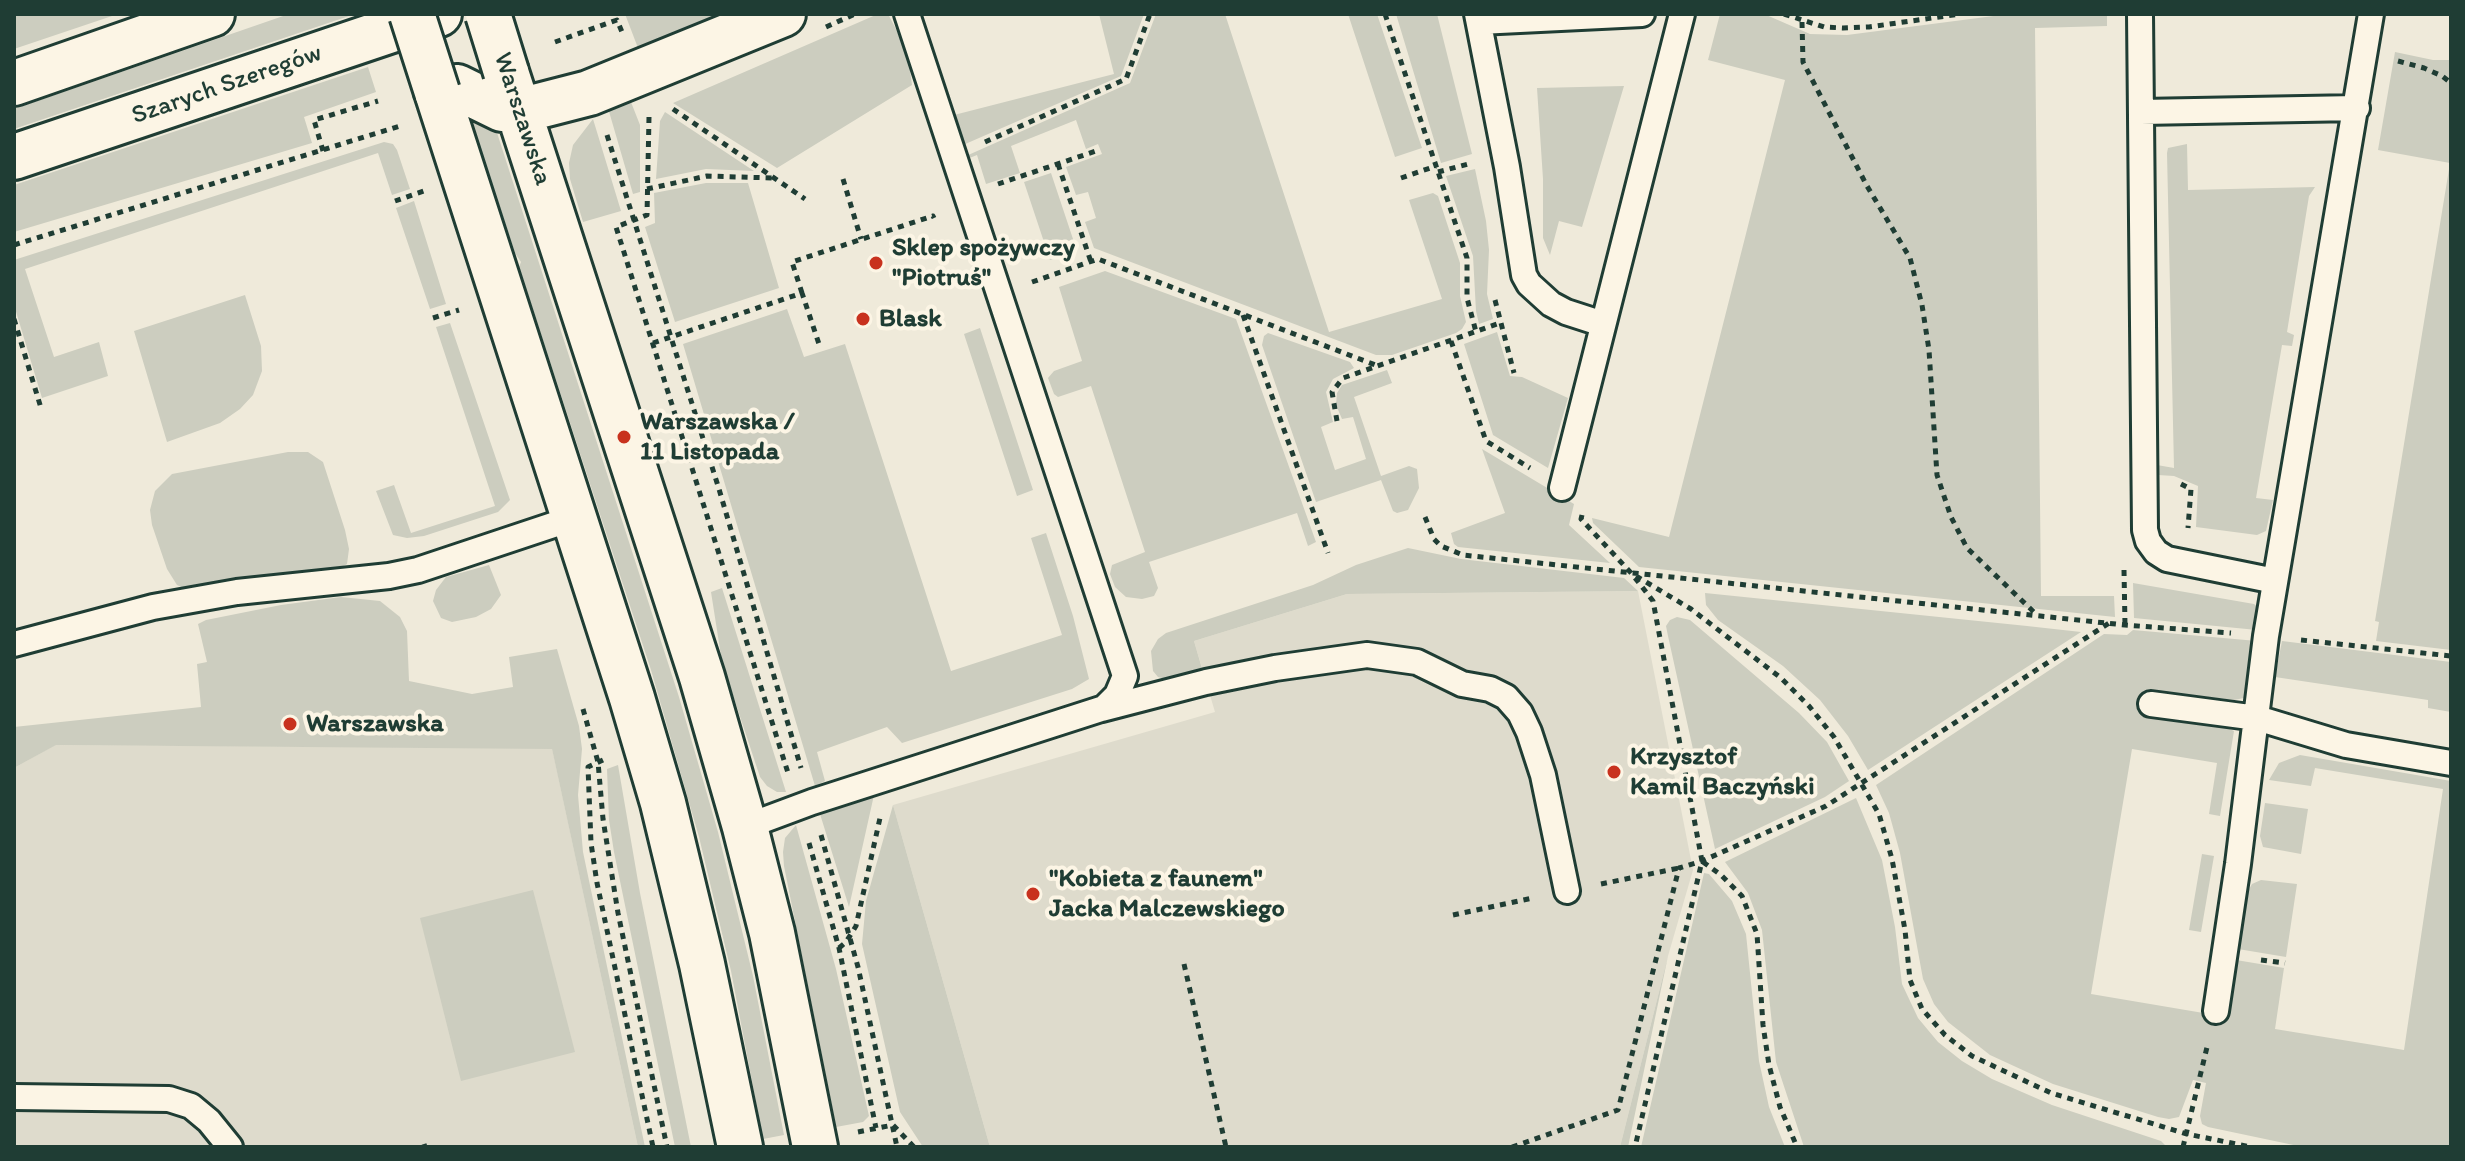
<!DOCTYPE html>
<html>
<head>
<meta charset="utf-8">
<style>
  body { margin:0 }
  #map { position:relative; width:2465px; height:1161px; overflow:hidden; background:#efeada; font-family:Itim,sans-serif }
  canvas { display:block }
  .frame { position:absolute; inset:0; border:16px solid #1f3d34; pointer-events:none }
</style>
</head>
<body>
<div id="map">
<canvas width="2465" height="1161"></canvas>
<div class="frame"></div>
</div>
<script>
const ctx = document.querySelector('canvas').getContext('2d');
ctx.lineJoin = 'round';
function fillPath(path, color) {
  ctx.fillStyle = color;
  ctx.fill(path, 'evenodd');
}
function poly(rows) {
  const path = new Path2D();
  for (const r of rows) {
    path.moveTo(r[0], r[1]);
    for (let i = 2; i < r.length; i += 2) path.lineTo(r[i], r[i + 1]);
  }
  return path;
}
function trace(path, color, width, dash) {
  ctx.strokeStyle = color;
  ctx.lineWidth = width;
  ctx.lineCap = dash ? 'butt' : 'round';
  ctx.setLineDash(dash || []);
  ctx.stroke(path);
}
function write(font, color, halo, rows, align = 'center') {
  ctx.font = font + ' Itim,sans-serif';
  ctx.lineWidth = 8;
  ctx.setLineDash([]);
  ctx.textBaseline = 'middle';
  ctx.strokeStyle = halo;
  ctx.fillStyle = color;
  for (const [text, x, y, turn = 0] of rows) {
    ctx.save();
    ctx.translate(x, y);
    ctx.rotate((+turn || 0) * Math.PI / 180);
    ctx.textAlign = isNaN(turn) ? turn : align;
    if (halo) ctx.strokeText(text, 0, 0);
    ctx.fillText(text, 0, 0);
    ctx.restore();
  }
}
fillPath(poly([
  [1638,591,1693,870,1668,956,1620,1147,990,1147,893,805,1215,712,1194,641,1347,594],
  [55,745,552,748,638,1147,14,1147,14,768]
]), '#dedbcc');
fillPath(poly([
  [14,14,118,14,14,49],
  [289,14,352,15,14,129,14,109],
  [625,14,721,14,638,48],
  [878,14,888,14,897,31,909,63,912,85,777,168,673,103],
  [1099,14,1144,14,1121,76,963,145,954,115,1114,74],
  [1156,14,1225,14,1329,332,1442,299,1409,200,1433,193,1438,196,1460,263,1460,296,1466,322,1462,329,1456,333,1392,355,1376,355,1094,248,1085,222,1096,218,1088,192,1076,195,1066,167,1102,154,1098,144,1086,149,1076,120,1011,146,1020,173,986,184,977,155,967,159,966,156,1130,83],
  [1348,14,1377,14,1422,148,1395,157],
  [1396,14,1437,14,1472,154,1441,163],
  [1720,14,1764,14,1810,34,1847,35,2009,14,2107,14,2107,26,2035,28,2041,596,2114,596,2115,617,1639,567,1593,523,1592,518,1669,537,1785,80,1708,60],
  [2395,52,2433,60,2451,60,2451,650,2376,641,2379,622,2375,621,2450,163,2378,150],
  [368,67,376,92,304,117,312,143,14,232,14,185],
  [1624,86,1582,227,1559,221,1550,255,1543,238,1543,179,1537,88],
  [629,97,640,125,640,192,633,194,608,108],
  [490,111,679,697,718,832,753,976,784,1135,763,1139,731,971,699,837,651,670,519,267,521,262,515,253,472,123,473,115],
  [665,112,754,171,706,169,656,179,660,121],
  [593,119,621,211,583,222,570,179,569,163,573,145],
  [384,142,393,144,397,150,410,189,392,195,378,153,25,269,54,357,99,342,108,376,42,398,14,305,14,260],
  [2187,144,2188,190,2315,187,2309,196,2287,332,2294,335,2292,346,2282,345,2256,498,2273,500,2266,531,2257,535,2196,527,2198,486,2174,476,2158,475,2157,465,2174,468,2167,153,2168,148],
  [1475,169,1486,221,1489,250,1487,294,1493,319,1479,324,1476,311,1473,256,1446,176],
  [1051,173,1077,251,1050,260,1024,182],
  [706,183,748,183,779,288,675,322,645,227,655,223,654,193],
  [414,201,446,304,430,309,396,208],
  [1105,271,1236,319,1316,542,1308,546,1297,513,1149,562,1158,588,1154,596,1142,599,1126,597,1115,587,1110,574,1112,565,1145,552,1091,386,1058,397,1054,394,1048,378,1054,371,1082,361,1059,287],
  [245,295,261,346,262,371,253,395,240,409,220,423,167,442,134,331],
  [787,309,804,357,845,344,951,671,1062,635,1031,538,1046,533,1073,616,1089,679,1072,689,902,743,887,727,817,752,825,781,815,786,683,344],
  [450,323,510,500,498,512,424,536,407,538,393,535,376,491,394,485,411,533,495,506,436,327],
  [980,328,1033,490,1017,496,964,334],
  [1497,332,1510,376,1522,377,1568,398,1548,468,1493,435,1464,344],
  [1268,333,1350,362,1354,368,1333,379,1326,392,1333,422,1321,427,1335,470,1366,459,1353,417,1342,419,1336,405,1337,393,1342,385,1387,370,1392,383,1354,397,1381,476,1409,466,1417,469,1419,488,1408,510,1397,513,1393,511,1381,480,1316,502,1262,345,1264,336],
  [1482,449,1574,504,1569,525,1610,563,1458,547,1454,544,1451,533,1505,513],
  [288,452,308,452,323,462,345,530,349,549,347,564,338,569,321,572,242,578,188,590,177,585,167,569,152,525,150,510,155,491,172,474],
  [1408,548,1461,559,1624,578,1638,591,1347,594,1194,641,1203,672,1166,679,1158,677,1153,671,1151,651,1158,639,1166,633,1313,585,1356,565],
  [489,565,501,595,491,609,476,617,452,622,441,618,433,601,436,590,446,577],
  [2133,583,2254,604,2258,607,2257,630,2134,618],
  [722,588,786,792,777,792,767,786,760,777,722,662,711,592],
  [1705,593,2027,626,2081,632,1868,770,1848,736,1820,700,1783,666,1718,620,1706,605],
  [341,597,380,601,400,617,407,631,409,681,472,694,513,687,509,657,557,649,579,726,582,749,578,795,583,852,645,1147,638,1147,552,749,56,745,14,768,14,727,201,707,197,664,207,662,198,624,206,620,281,605],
  [1677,617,1690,620,1799,713,1827,742,1849,781,1825,797,1715,849,1668,636,1666,626,1670,620],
  [2133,630,2257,641,2249,697,2234,700,2148,690,2145,712,2219,724,2234,731,2220,816,2209,814,2217,763,2132,749,2091,994,2227,1017,2236,960,2284,968,2275,1029,2404,1050,2443,789,2315,768,2311,786,2269,780,2279,763,2300,755,2451,781,2451,1147,2303,1147,2208,1127,2202,1124,2200,1116,2206,1083,2193,1080,2179,1117,2169,1119,2158,1117,2053,1084,1990,1055,1948,1022,1934,1004,1923,979,1900,853,1889,813,1876,785,2104,634,2127,635],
  [2282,641,2451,662,2451,712,2428,708,2428,700,2275,677],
  [618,765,640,893,691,1147,675,1147,614,852,609,820,607,769],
  [874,795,849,907,820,814],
  [1856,798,1882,860,1895,927,1902,984,1918,1018,1938,1042,1962,1061,1992,1079,2052,1105,2161,1141,2167,1147,1804,1147,1776,1062,1762,930,1748,893,1725,862],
  [2265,803,2308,809,2301,854,2263,847,2260,836],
  [893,805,990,1147,923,1147,900,1112,862,944,866,901],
  [796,825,836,969,869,1116,863,1122,836,1127,784,866,783,852,785,838],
  [2202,854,2214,856,2201,932,2189,930],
  [1704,873,1709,874,1732,901,1746,934,1759,1061,1769,1107,1785,1147,1641,1147],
  [2261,880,2297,884,2286,957,2238,949,2248,891,2252,884],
  [533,890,575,1052,461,1081,420,918],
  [1668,956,1628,1147,1620,1147]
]), '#cccdbf');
const lane = poly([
  [1477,14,1507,167,1524,275,1529,284,1551,304,1566,312,1603,324],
  [2140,14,2145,530,2148,541,2156,552,2167,559,2275,581],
  [1479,22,1642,14],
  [2141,112,2357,108],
  [1562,488,1682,14],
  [14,644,153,607,237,592,389,576,418,570,574,518],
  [2151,704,2257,718,2346,745,2451,763],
  [1102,709,1206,682,1275,668,1367,655,1417,662,1462,684,1490,689,1506,697,1520,713,1529,732,1543,775,1567,891],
  [745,827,812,802,1104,708,1117,695,1125,676,907,14],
  [2216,1011,2238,864,2266,636,2371,14],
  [14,1097,169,1099,191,1106,209,1121,230,1147]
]);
const secondary = poly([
  [506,72,702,677,745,827,772,933,815,1147],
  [14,83,212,14],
  [457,87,502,109,519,111,589,93,783,14],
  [437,92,632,698,663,803,702,964,740,1147],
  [14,157,439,14]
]);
trace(lane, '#1f3d34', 30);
trace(secondary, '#1f3d34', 50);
trace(poly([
  [1385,14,1467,258,1467,298,1476,332],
  [1784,14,1824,27,1843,28,1869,27,1960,14],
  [1802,22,1803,62,1867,186,1910,258,1922,305,1929,350,1937,475,1951,517,1967,548,2037,615],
  [826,27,855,14],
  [555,42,617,20,622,32],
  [2398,61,2424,68,2442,76,2451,83],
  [673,109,805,199],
  [649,117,647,215,616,227,789,776],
  [607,135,719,489,801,768],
  [985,142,1126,79,1150,14],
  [323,151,314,120,378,101],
  [1058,164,1091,262],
  [1438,172,1472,163],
  [1401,178,1436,166],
  [843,179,861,239],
  [998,184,1096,151],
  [647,189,707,176,772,178],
  [395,201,424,191],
  [14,245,400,126],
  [1032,282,1098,259,1378,366],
  [802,293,792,262,933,216,934,218],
  [1495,300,1514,373],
  [1243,315,1328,553],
  [433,318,459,310],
  [14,319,41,408],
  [1451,341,1486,441,1530,468],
  [653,343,802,293,820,347],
  [1337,421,1332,392,1343,378,1500,323],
  [2181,484,2191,489,2188,528],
  [1582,515,1581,519,1632,574,1653,601,1702,861,1635,1147],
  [1425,517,1434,539,1441,546,1463,555,2125,625,2231,633],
  [2124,570,2125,625],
  [1636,576,1691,609,1781,678,1809,706,1834,737,1879,814,1892,859,1905,930,1910,980,1922,1009,1945,1035,1972,1056,2051,1093,2187,1134,2251,1147],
  [2301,640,2451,656],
  [583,709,598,762,603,819,618,913,667,1147],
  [603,760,588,767,591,843,597,883,653,1147],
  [821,835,858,967,897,1147],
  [809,843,839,948,876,1128],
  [1703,862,1721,875,1742,896,1757,934,1763,1025,1769,1065,1780,1107,1797,1147],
  [1601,884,1679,868],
  [1453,915,1533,898],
  [839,948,846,942,856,926,880,818],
  [2261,960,2285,963],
  [1184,964,1226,1147],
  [858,1132,893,1125,914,1147],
  [424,1144,425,1147],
  [1512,1147,1618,1110,1679,868,1702,861,1826,806,2109,623],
  [2183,1147,2208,1043]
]), '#1f3d34', 5, [6, 6]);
trace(lane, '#fcf5e5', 24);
trace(secondary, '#fcf5e5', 44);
const secondaryBridge = poly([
  [412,14,437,92],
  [488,14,506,72]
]);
trace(secondaryBridge, '#1f3d34', 50, []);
trace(secondaryBridge, '#fcf5e5', 44);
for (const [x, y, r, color] of [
  [876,263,8,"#c8321e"],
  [863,319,8,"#c8321e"],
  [624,437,8,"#c8321e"],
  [290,724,8,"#c8321e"],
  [1614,772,8,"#c8321e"],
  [1033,894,8,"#c8321e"]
]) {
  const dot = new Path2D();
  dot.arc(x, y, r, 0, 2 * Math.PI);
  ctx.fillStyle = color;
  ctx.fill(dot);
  trace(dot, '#fcf5e5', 3);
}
write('26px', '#1f3d34', '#fcf5e5', [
  ["Szarych Szeregów",227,85,-19],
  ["Warszawska",522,119,72]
]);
write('bold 26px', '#1f3d34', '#fcf5e5', [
  ["Sklep spożywczy",892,248],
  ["\"Piotruś\"",892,278],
  ["Blask",879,319],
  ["Warszawska /",640,422],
  ["11 Listopada",640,452],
  ["Warszawska",306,724],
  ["Krzysztof",1630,757],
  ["Kamil Baczyński",1630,787],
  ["\"Kobieta z faunem\"",1049,879],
  ["Jacka Malczewskiego",1049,909]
], 'left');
</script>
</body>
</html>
